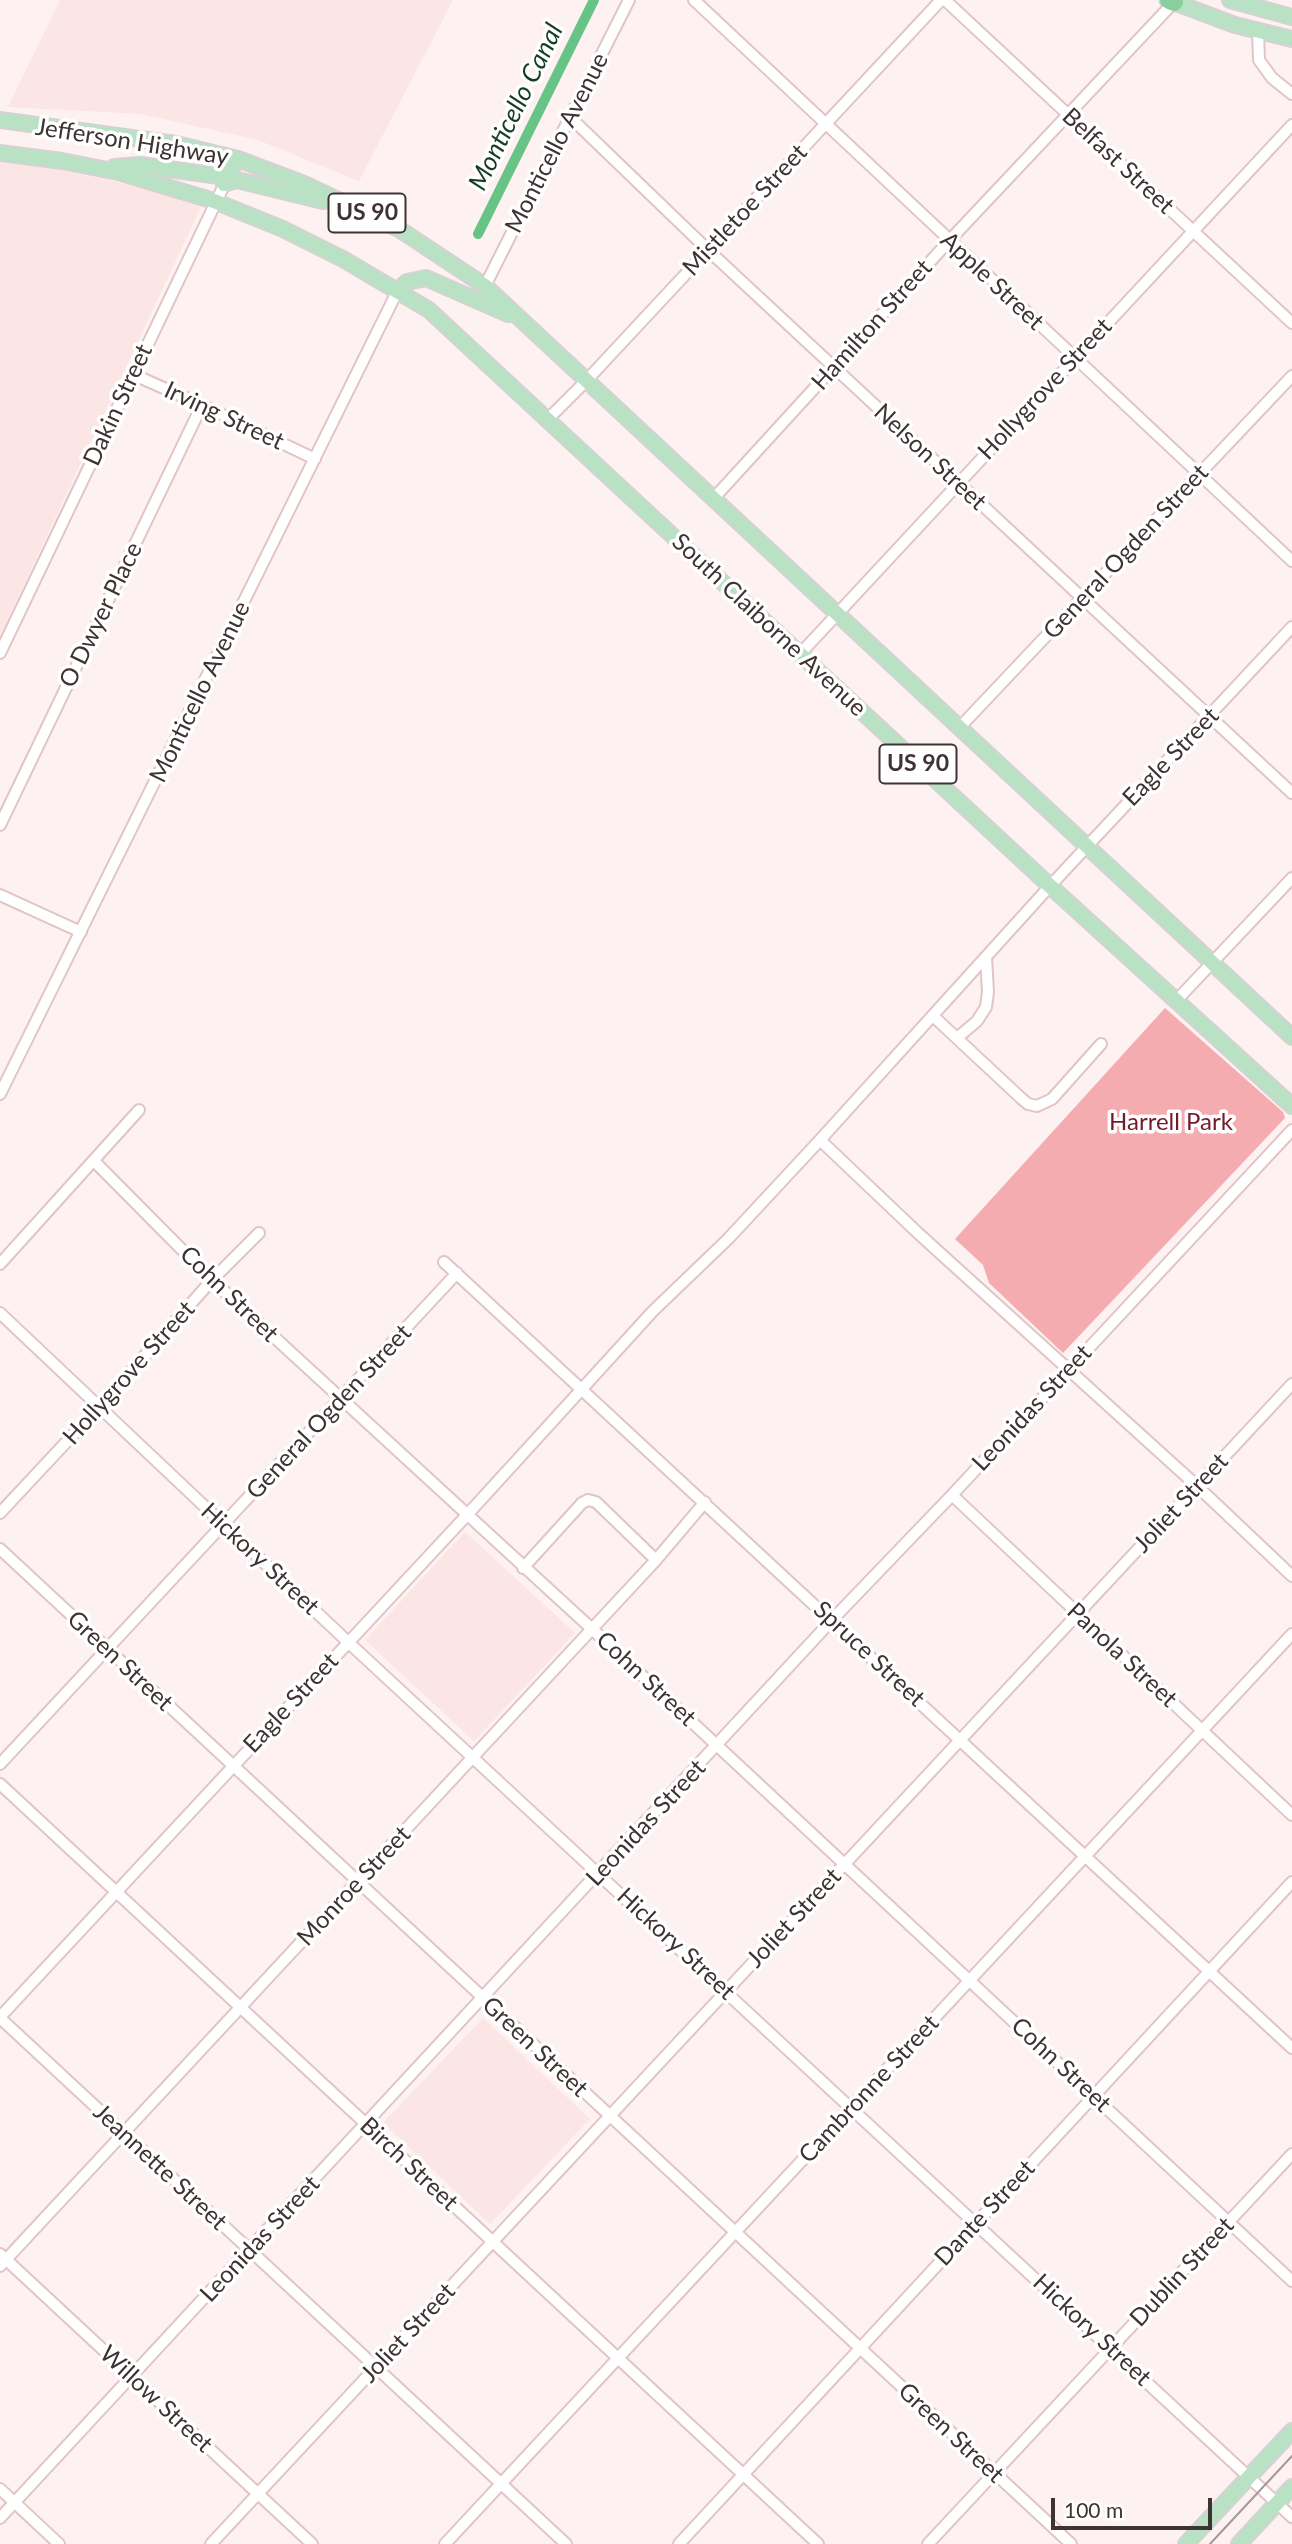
<!DOCTYPE html>
<html>
<head>
<meta charset="utf-8">
<style>
  body { margin:0 }
  #map { position:relative; width:1292px; height:2544px; overflow:hidden; background:#fdf1f2; font-family:Lato,sans-serif }
  canvas { display:block }
  .scale { position:absolute; left:1051px; top:2498px; width:161px; height:32px; box-sizing:border-box; border:4px solid #3e3233; border-top:0; padding-left:9px; font-size:21px; line-height:24px; white-space:nowrap; color:#3e3233; -webkit-text-stroke:5px #fff; paint-order:stroke }
</style>
</head>
<body>
<div id="map">
<canvas width="1292" height="2544"></canvas>
<div class="scale">100 m</div>
</div>
<script>
const ctx = document.querySelector('canvas').getContext('2d');
ctx.lineJoin = 'round';
function fillPath(path, color) {
  ctx.fillStyle = color;
  ctx.fill(path, 'evenodd');
}
function poly(rows) {
  const path = new Path2D();
  for (const r of rows) {
    path.moveTo(r[0], r[1]);
    for (let i = 2; i < r.length; i += 2) path.lineTo(r[i], r[i + 1]);
  }
  return path;
}
function trace(path, color, width, dash) {
  ctx.strokeStyle = color;
  ctx.lineWidth = width;
  ctx.lineCap = dash ? 'butt' : 'round';
  ctx.setLineDash(dash || []);
  ctx.stroke(path);
}
function write(font, color, halo, rows, align = 'center') {
  ctx.font = font + ' Lato,sans-serif';
  ctx.lineWidth = 7;
  ctx.setLineDash([]);
  ctx.textBaseline = 'middle';
  ctx.strokeStyle = halo;
  ctx.fillStyle = color;
  for (const [text, x, y, turn = 0] of rows) {
    ctx.save();
    ctx.translate(x, y);
    ctx.rotate((+turn || 0) * Math.PI / 180);
    ctx.textAlign = isNaN(turn) ? turn : align;
    if (halo) ctx.strokeText(text, 0, 0);
    ctx.fillText(text, 0, 0);
    ctx.restore();
  }
}
fillPath(poly([
  [60,0,453,0,359,181,258,140,141,114,8,107],
  [0,162,59,170,105,179,153,191,201,207,0,636],
  [465,1532,575,1633,474,1741,365,1640],
  [483,2018,590,2119,490,2224,383,2123]
]), '#fce5e5');
fillPath(poly([
  [1165,1008,1283,1112,1285,1118,1063,1353,989,1283,983,1265,955,1239]
]), '#f5acb1');
trace(poly([
  [478,234,594,0]
]), '#68c386', 10);
const minor = poly([
  [694,0,1292,561],
  [945,0,1292,323],
  [1258,31,1259,60,1272,78,1292,94],
  [571,118,708,250,1292,793],
  [485,286,629,0],
  [132,374,202,405,315,459],
  [548,419,586,381,941,0],
  [714,498,949,241,1176,0],
  [0,653,227,179],
  [800,654,1292,125],
  [960,727,1292,376],
  [0,825,202,405],
  [0,895,81,932],
  [1175,1002,1292,878],
  [933,1016,1022,1099,1028,1104,1037,1106,1052,1099,1101,1044],
  [957,1038,977,1021,986,1007,988,992,986,957],
  [0,1094,398,290],
  [820,1140,919,1234,1197,1486,1292,1576],
  [94,1161,212,1280,592,1629,1292,2281],
  [444,1262,1292,2048],
  [0,1264,139,1110],
  [0,1313,348,1642,1292,2517],
  [952,1495,1292,1815],
  [0,1513,99,1407,212,1280,259,1233],
  [0,1549,1071,2544],
  [523,1568,582,1503,588,1500,596,1502,656,1560],
  [0,1764,457,1273],
  [0,1784,818,2544],
  [0,2017,467,1515,653,1311,728,1239,820,1140,1050,886,1292,627],
  [0,2018,566,2544],
  [0,2254,312,2544],
  [0,2266,656,1560,705,1502],
  [0,2489,59,2544],
  [0,2518,832,1620,952,1495,1292,1130],
  [211,2544,1292,1384],
  [445,2544,1292,1634],
  [679,2544,1292,1882],
  [928,2544,1292,2154]
]);
const major = poly([
  [1230,0,1292,17],
  [1174,2,1235,25,1292,39],
  [0,120,176,144,238,159,304,184,399,229,485,286,1292,1037],
  [0,153,62,161,118,172,214,201,283,229,343,259,429,310,1050,886,1292,1106],
  [114,167,140,165,219,176,233,167],
  [224,184,237,180,323,201,330,200],
  [398,290,407,282,426,278,508,314],
  [1186,2544,1292,2431],
  [1239,2544,1292,2487]
]);
const highway = poly([
  [1169,0,1174,2]
]);
trace(minor, '#e1c5c6', 14);
trace(major, '#d5d2d2', 18);
trace(highway, '#d5d2d2', 21);
trace(minor, '#fff', 10);
trace(major, '#b9e2c5', 14);
trace(highway, '#8ace9e', 18);
trace(poly([
  [1210,2544,1292,2456]
]), '#a39798', 2);
for (const [x, y, w] of [
  [367,213,77],
  [918,764,77]
]) {
  const box = new Path2D();
  box.roundRect(x - w / 2, y - 19.5, w, 39, 5);
  ctx.fillStyle = '#fff';
  ctx.fill(box);
  trace(box, '#3e3233', 2);
}
write('bold 23px', '#3e3233', null, [
  ["US 90",367,213],
  ["US 90",918,764]
]);
write('24px', '#3e3233', '#fff', [
  ["Jefferson Highway",132,142,9],
  ["Monticello Avenue",557,143,-63],
  ["Belfast Street",1118,161,43],
  ["Mistletoe Street",745,210,-47],
  ["Apple Street",992,281,43],
  ["Hamilton Street",872,325,-48],
  ["Hollygrove Street",1045,389,-47],
  ["Dakin Street",118,405,-65],
  ["Irving Street",224,416,25],
  ["Nelson Street",930,457,43],
  ["General Ogden Street",1126,552,-47],
  ["O Dwyer Place",101,615,-64],
  ["South Claiborne Avenue",769,625,43],
  ["Monticello Avenue",200,692,-64],
  ["Eagle Street",1171,757,-46],
  ["Cohn Street",229,1294,44],
  ["Hollygrove Street",129,1373,-48],
  ["Leonidas Street",1032,1408,-47],
  ["General Ogden Street",329,1412,-47],
  ["Joliet Street",1181,1503,-47],
  ["Hickory Street",260,1559,43],
  ["Spruce Street",869,1654,43],
  ["Panola Street",1122,1655,43],
  ["Green Street",120,1661,43],
  ["Cohn Street",646,1679,43],
  ["Eagle Street",291,1703,-47],
  ["Leonidas Street",646,1823,-47],
  ["Monroe Street",354,1886,-47],
  ["Joliet Street",794,1918,-47],
  ["Hickory Street",676,1944,43],
  ["Green Street",535,2047,43],
  ["Cohn Street",1061,2065,43],
  ["Cambronne Street",869,2089,-47],
  ["Birch Street",409,2164,43],
  ["Jeannette Street",160,2167,43],
  ["Dante Street",985,2213,-47],
  ["Leonidas Street",260,2239,-47],
  ["Dublin Street",1182,2272,-47],
  ["Hickory Street",1092,2330,43],
  ["Joliet Street",408,2333,-47],
  ["Willow Street",156,2399,43],
  ["Green Street",951,2433,43]
]);
write('24px', '#741a2b', '#fff', [
  ["Harrell Park",1171,1122]
]);
write('italic 26px', '#173d25', '#fff', [
  ["Monticello Canal",516,107,-64]
]);
</script>
</body>
</html>
